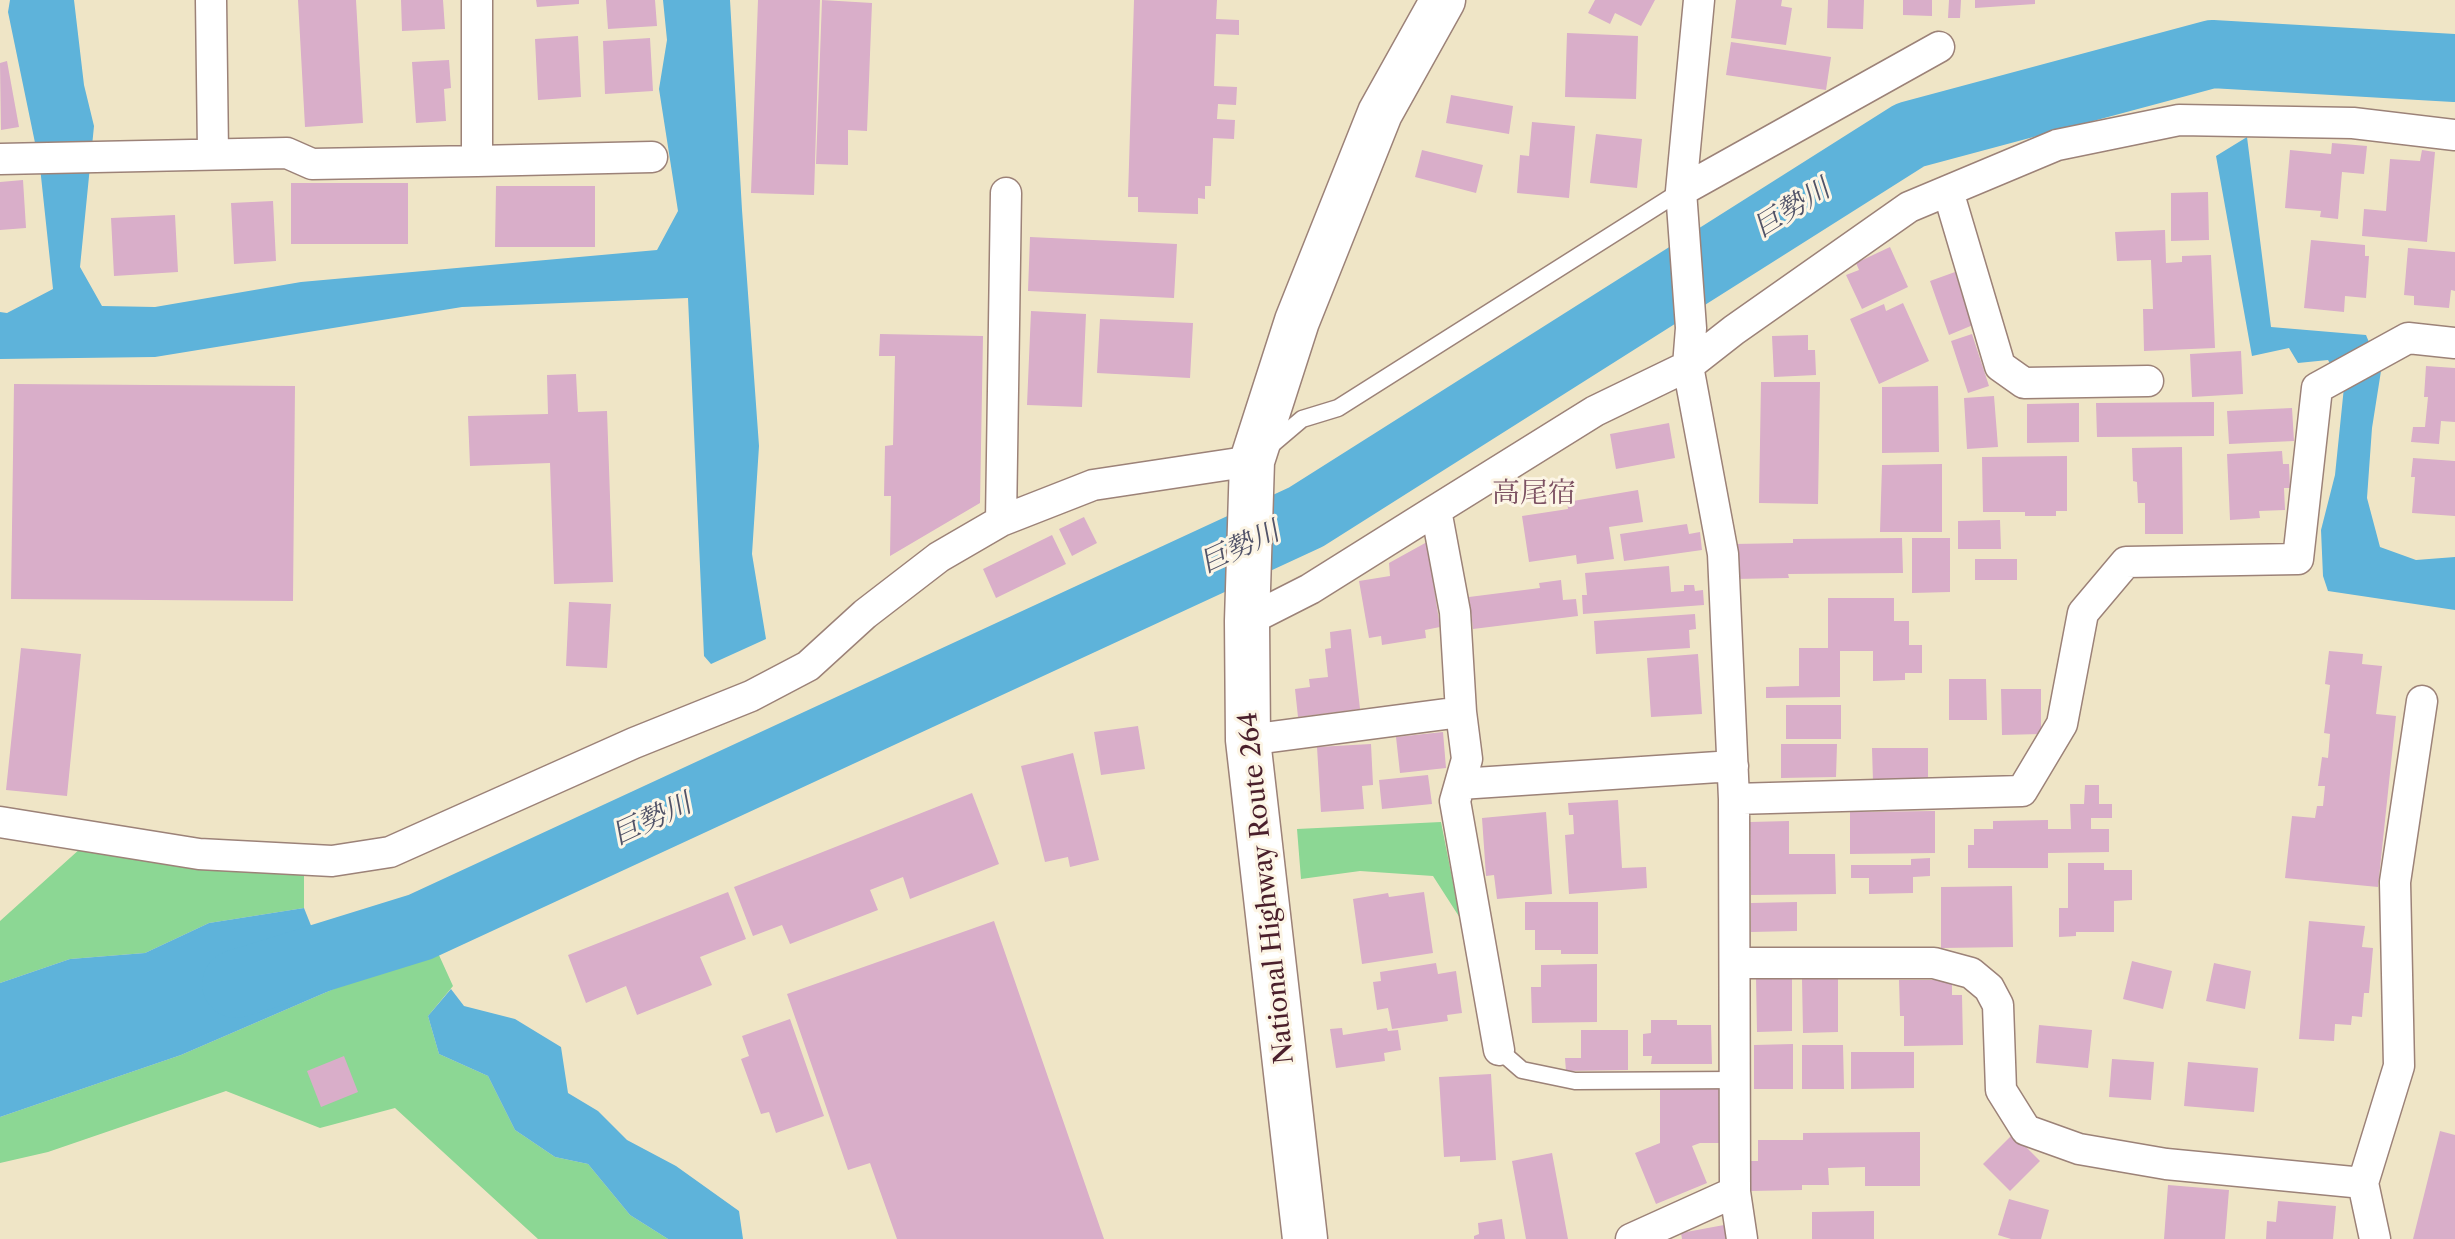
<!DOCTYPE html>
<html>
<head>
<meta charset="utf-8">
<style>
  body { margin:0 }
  canvas { display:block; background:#efe5c6 }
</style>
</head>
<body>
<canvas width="2455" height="1239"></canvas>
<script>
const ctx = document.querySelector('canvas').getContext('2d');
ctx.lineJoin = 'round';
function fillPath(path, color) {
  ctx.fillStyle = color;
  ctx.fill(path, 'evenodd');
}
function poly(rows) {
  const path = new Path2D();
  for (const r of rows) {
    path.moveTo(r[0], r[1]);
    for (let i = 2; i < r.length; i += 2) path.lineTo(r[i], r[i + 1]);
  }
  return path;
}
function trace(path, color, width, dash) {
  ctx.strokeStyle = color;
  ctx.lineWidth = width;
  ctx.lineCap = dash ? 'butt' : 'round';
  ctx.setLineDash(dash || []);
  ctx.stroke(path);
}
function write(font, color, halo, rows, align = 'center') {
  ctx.font = font + ' "Libre Caslon Text","Noto Serif JP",serif';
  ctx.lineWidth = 6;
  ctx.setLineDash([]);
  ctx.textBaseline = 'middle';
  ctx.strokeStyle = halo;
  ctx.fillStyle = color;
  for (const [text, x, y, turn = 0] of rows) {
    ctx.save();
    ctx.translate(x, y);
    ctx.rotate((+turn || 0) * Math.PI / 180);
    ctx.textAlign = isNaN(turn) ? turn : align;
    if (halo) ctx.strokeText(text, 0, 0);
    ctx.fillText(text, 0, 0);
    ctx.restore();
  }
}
fillPath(poly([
  [1441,822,1460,918,1433,876,1360,871,1301,879,1297,829],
  [81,848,304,874,304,908,209,923,145,953,70,959,0,983,0,921],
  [438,953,453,986,428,1016,439,1054,488,1076,515,1130,555,1157,588,1164,630,1215,668,1239,538,1239,395,1108,320,1128,226,1091,48,1152,0,1163,0,1117,181,1055,336,988]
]), '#8cd794');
fillPath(poly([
  [10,0,74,0,84,85,94,126,80,267,102,306,155,307,301,282,657,250,678,211,659,89,667,40,663,0,730,0,742,210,759,446,752,554,766,639,711,664,704,656,688,298,462,307,155,357,0,359,0,312,7,313,53,289,40,167,8,12],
  [2247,137,2271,327,2366,335,2381,371,2372,428,2367,498,2380,547,2416,560,2455,557,2455,610,2328,591,2323,576,2321,530,2335,475,2344,387,2328,360,2298,363,2289,348,2252,356,2216,156],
  [304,908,336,988,181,1055,0,1117,0,983,70,959,145,953,209,923],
  [451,989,464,1006,515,1019,561,1047,568,1093,598,1111,627,1140,676,1166,739,1211,743,1239,668,1239,630,1215,588,1164,555,1157,515,1130,488,1076,439,1054,428,1016]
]), '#5eb3da');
trace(poly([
  [236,984,420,927,1306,517,1910,135,2212,54,2455,68]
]), '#5eb3da', 68);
fillPath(poly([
  [298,0,356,0,363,123,305,127],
  [401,0,443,0,445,29,402,31],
  [536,0,579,0,579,4,537,7],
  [606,0,655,0,657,26,608,29],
  [758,0,820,0,814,195,751,193],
  [822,0,872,3,867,131,848,130,848,165,816,164],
  [1134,0,1217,0,1216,19,1239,20,1239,35,1216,34,1214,86,1237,87,1236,105,1218,104,1217,119,1235,120,1234,139,1213,138,1211,186,1205,186,1205,199,1198,198,1198,214,1138,212,1138,197,1128,197],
  [1595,0,1655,0,1641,26,1615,13,1610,24,1588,13],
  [1736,0,1782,0,1781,6,1792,8,1786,45,1731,38],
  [1828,0,1864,0,1863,29,1827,28],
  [1903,0,1932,0,1932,16,1903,15],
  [1949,0,1961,0,1960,18,1948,18],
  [1975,0,2035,0,2035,4,1975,8],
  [1567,33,1638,36,1636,99,1565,97],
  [578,36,581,97,538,100,535,39],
  [650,38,653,91,605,94,603,41],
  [1731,42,1831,57,1826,90,1726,75],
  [449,60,451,88,444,89,446,121,416,123,412,62],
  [7,61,19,127,1,130,0,63],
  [1451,95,1513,106,1509,134,1446,123],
  [1532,122,1575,126,1569,198,1517,193,1520,155,1529,156],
  [1596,134,1642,139,1637,188,1590,183],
  [2332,143,2367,146,2364,174,2342,172,2338,219,2320,217,2321,211,2285,208,2290,150,2331,154],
  [1422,150,1483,165,1476,193,1415,177],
  [2422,150,2435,152,2427,242,2362,236,2364,209,2386,211,2390,159,2420,161],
  [23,180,26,228,0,230,0,182],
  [291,183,408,183,408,244,291,244],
  [496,186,595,186,595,247,495,247],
  [2208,192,2209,240,2171,241,2171,193],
  [273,201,276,261,234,264,231,203],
  [175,215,178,272,114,276,111,218],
  [2165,230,2166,263,2182,262,2182,256,2211,255,2215,348,2144,351,2143,309,2153,309,2151,260,2117,261,2115,232],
  [1030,237,1177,244,1174,298,1028,291],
  [2311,240,2365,245,2365,256,2369,256,2366,298,2345,296,2344,312,2304,308],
  [1890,247,1908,287,1862,309,1846,275,1859,270,1856,263],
  [2408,248,2455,252,2455,291,2451,290,2449,308,2414,305,2414,296,2404,295],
  [1955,272,1973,325,1949,335,1930,281],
  [1903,303,1929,361,1879,384,1850,319,1884,304,1886,311],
  [1031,311,1086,314,1082,407,1027,405],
  [1100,319,1193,323,1190,378,1097,373],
  [880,334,983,336,980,503,890,556,891,496,884,496,885,446,893,445,895,356,879,356],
  [1972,334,1989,386,1968,393,1951,341],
  [1808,335,1808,350,1815,350,1816,375,1774,377,1772,336],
  [2241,351,2243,394,2192,397,2190,354],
  [2426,366,2455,368,2455,422,2441,421,2439,444,2411,442,2413,427,2425,427,2428,397,2424,397],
  [576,374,578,412,607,411,613,582,554,584,550,463,470,466,468,416,548,414,547,375],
  [1761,382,1820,382,1818,504,1759,503],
  [14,384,295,386,293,601,11,599],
  [1938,386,1939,452,1882,453,1882,387],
  [1994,396,1998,447,1967,449,1964,398],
  [2214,402,2214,436,2097,437,2096,403],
  [2079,403,2079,442,2027,443,2027,404],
  [2292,408,2294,441,2229,444,2227,411],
  [1669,423,1675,458,1616,469,1610,434],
  [2182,447,2183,534,2145,534,2145,503,2138,503,2137,482,2133,481,2132,448],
  [2282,451,2283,464,2289,464,2290,488,2284,488,2285,510,2259,511,2260,518,2230,520,2227,454],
  [2067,456,2067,511,2056,511,2056,516,2025,516,2025,512,1983,512,1982,457],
  [2413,458,2455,461,2455,516,2412,513,2415,477,2411,477],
  [1942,464,1942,532,1880,532,1882,465],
  [1638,490,1643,522,1609,527,1614,559,1577,564,1576,555,1529,562,1522,516,1568,509,1567,502],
  [1084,517,1097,543,1072,556,1059,529],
  [2000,520,2001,549,1958,549,1958,521],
  [1687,524,1689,534,1700,532,1702,550,1624,561,1620,534],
  [1052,535,1066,564,996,598,983,569],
  [1902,538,1903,573,1788,574,1789,578,1734,579,1733,544,1793,543,1793,539],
  [1912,538,1950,538,1950,592,1912,593],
  [1427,542,1440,627,1425,630,1426,638,1382,645,1381,636,1369,638,1359,581,1390,576,1389,563],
  [1975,559,2017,559,2017,580,1975,580],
  [1669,566,1671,592,1684,591,1684,585,1694,585,1695,591,1703,590,1704,605,1583,614,1582,595,1587,595,1585,573],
  [1561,580,1563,600,1576,599,1578,616,1473,629,1469,597,1540,588,1539,583],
  [1828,598,1894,598,1894,621,1909,621,1909,645,1922,645,1922,673,1905,673,1905,680,1873,681,1873,651,1840,651,1840,697,1766,698,1766,687,1799,686,1799,648,1828,648],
  [569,602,611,604,607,668,566,666],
  [1695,614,1696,629,1689,630,1690,648,1596,654,1594,621],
  [1351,629,1360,709,1298,717,1295,689,1310,687,1309,679,1328,677,1325,649,1331,648,1330,632],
  [21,648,81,654,67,796,6,790],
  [2329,651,2363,654,2362,664,2382,666,2376,714,2396,716,2378,887,2285,878,2292,816,2315,818,2317,806,2323,806,2325,786,2318,786,2322,757,2328,758,2330,734,2324,733,2330,685,2325,684],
  [1698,654,1702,714,1651,717,1647,658],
  [1949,679,1986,679,1987,720,1949,720],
  [2001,689,2041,689,2041,734,2002,735],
  [1786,705,1841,705,1841,739,1786,739],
  [1138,726,1145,769,1101,775,1094,732],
  [1443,732,1446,768,1400,773,1396,737],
  [1371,744,1373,785,1362,786,1364,809,1321,812,1317,747],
  [1781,744,1837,744,1836,777,1781,778],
  [1872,748,1928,748,1928,781,1873,782],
  [1073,753,1099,860,1070,867,1068,857,1045,862,1021,766],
  [1428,775,1432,804,1382,809,1379,780],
  [2085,785,2099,785,2099,804,2112,804,2112,818,2091,818,2091,829,2109,829,2109,852,2048,853,2048,868,1968,868,1968,845,1974,845,1974,829,1993,829,1993,821,2048,820,2048,829,2071,829,2070,804,2084,804],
  [972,793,999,864,910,899,903,877,870,890,878,910,790,944,782,925,753,936,734,887],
  [1618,800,1622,868,1646,867,1647,888,1569,894,1565,835,1574,834,1573,815,1569,815,1568,803],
  [1935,811,1935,853,1850,854,1850,812],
  [1546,812,1552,894,1497,899,1494,875,1486,876,1482,818],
  [1789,821,1789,854,1835,854,1836,894,1751,895,1750,822],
  [1930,858,1930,876,1913,877,1913,893,1869,894,1869,878,1851,878,1851,865,1911,865,1911,859],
  [2068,863,2104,863,2104,870,2132,870,2132,900,2114,901,2114,932,2076,932,2076,936,2059,937,2059,908,2068,908],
  [2012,886,2013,947,1941,948,1941,887],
  [728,892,746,939,700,957,712,985,637,1015,626,986,586,1003,568,955],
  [1424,892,1433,953,1362,964,1353,899,1388,893,1389,897],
  [1525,902,1598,902,1598,954,1561,954,1561,950,1535,950,1535,930,1525,930],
  [1797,902,1797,931,1751,932,1751,903],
  [994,921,1104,1239,897,1239,870,1163,848,1170,787,994],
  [2309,921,2365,926,2362,947,2373,948,2369,993,2364,993,2362,1017,2352,1016,2351,1025,2335,1024,2334,1041,2299,1039],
  [2132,961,2172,971,2163,1009,2123,999],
  [1436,963,1438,974,1456,971,1462,1013,1447,1015,1448,1021,1392,1029,1388,1008,1377,1010,1373,982,1381,981,1380,972],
  [2214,963,2251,971,2245,1009,2206,1001],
  [1597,964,1597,1022,1532,1023,1531,987,1541,987,1541,965],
  [1792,977,1792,1031,1757,1032,1756,978],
  [1838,978,1838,1032,1803,1033,1802,979],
  [1899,980,1952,980,1952,995,1962,995,1963,1045,1904,1046,1904,1016,1900,1016],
  [790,1019,824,1116,776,1133,769,1112,761,1114,741,1059,749,1056,742,1036],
  [1651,1020,1677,1020,1677,1025,1711,1025,1712,1064,1651,1064,1652,1056,1643,1056,1643,1034,1651,1033],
  [2039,1025,2092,1030,2088,1068,2036,1063],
  [1342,1028,1343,1035,1387,1028,1388,1031,1398,1030,1401,1050,1384,1053,1385,1061,1336,1068,1330,1029],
  [1581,1030,1628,1030,1628,1070,1566,1071,1565,1058,1581,1058],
  [1793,1044,1793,1089,1754,1089,1754,1045],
  [1802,1045,1843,1045,1844,1089,1802,1089],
  [1851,1052,1914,1052,1914,1088,1851,1089],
  [344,1056,358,1092,321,1107,307,1071],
  [2112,1059,2154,1062,2151,1100,2109,1097],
  [2188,1062,2258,1068,2254,1112,2184,1106],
  [1491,1074,1496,1160,1460,1162,1460,1156,1444,1157,1439,1077],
  [1721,1085,1721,1143,1700,1143,1692,1146,1707,1183,1656,1204,1635,1153,1660,1143,1660,1086],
  [2440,1131,2455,1135,2455,1239,2413,1239],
  [1920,1132,1920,1186,1865,1186,1865,1167,1828,1168,1829,1185,1802,1185,1802,1190,1750,1191,1750,1161,1758,1161,1758,1140,1803,1140,1803,1133],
  [2013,1134,2040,1161,2010,1191,1983,1164],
  [1552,1153,1568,1239,1526,1239,1512,1161],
  [2168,1185,2229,1190,2225,1239,2164,1239],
  [2009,1199,2049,1210,2041,1239,2011,1239,1998,1235],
  [2278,1201,2336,1206,2333,1239,2266,1239,2267,1221,2276,1222],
  [1874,1211,1874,1239,1812,1239,1812,1212],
  [1502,1219,1505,1239,1474,1239,1474,1236,1479,1234,1478,1223],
  [1724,1225,1726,1239,1682,1239,1681,1233]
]), '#d9aec9');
const service = poly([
  [1269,447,1302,419,1338,408,1681,191],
  [1499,1050,1522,1070,1575,1081,1735,1080]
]);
const minor = poly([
  [211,0,213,152],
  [1699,0,1681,191,1691,328,1688,366,1723,554,1734,799,1735,1192,1742,1239],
  [0,159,287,153,312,164,477,161,477,0],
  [477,161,652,157],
  [1681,191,1939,47],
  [1948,191,2000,366,2024,383,2148,381],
  [1001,521,1006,193],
  [1247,621,1310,589,1436,510],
  [1461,712,1467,759,1455,801,1499,1050],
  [1248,740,1461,712,1455,612,1436,510,1595,411,1688,366,1734,330,1909,207,2057,145,2179,120,2353,123,2455,135],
  [1460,784,1733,766],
  [1734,799,2022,791,2062,724,2083,613,2126,562,2298,559,2317,388,2408,338,2455,343],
  [0,822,199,854,332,861,390,852,634,743,751,696,808,666,865,614,939,557,1001,521,1093,485,1252,461],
  [1735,963,1934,963,1971,973,1989,988,1998,1005,2001,1090,2026,1130,2079,1149,2166,1164,2363,1183],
  [1631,1239,1735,1192],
  [2375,1239,2363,1183,2399,1066,2395,882,2422,701]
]);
const trunk = poly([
  [1305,1239,1248,740,1247,621,1252,461,1297,321,1380,113,1443,0]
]);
trace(service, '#9c8278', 19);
trace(minor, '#9c8278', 33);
trace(trunk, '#9c8278', 47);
trace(service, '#fff', 16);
trace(minor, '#fff', 30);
trace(trunk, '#fff', 44);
write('26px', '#4a1f2b', '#fcf5e5', [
  ["National Highway Route 264",1267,888,-96]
]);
write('italic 28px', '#515368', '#fcf5e5', [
  ["巨勢川",1792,209,-32],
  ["巨勢川",1240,548,-25],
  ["巨勢川",652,820,-25]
]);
write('28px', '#7c5162', '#fcf5e5', [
  ["高尾宿",1534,494]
]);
</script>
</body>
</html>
